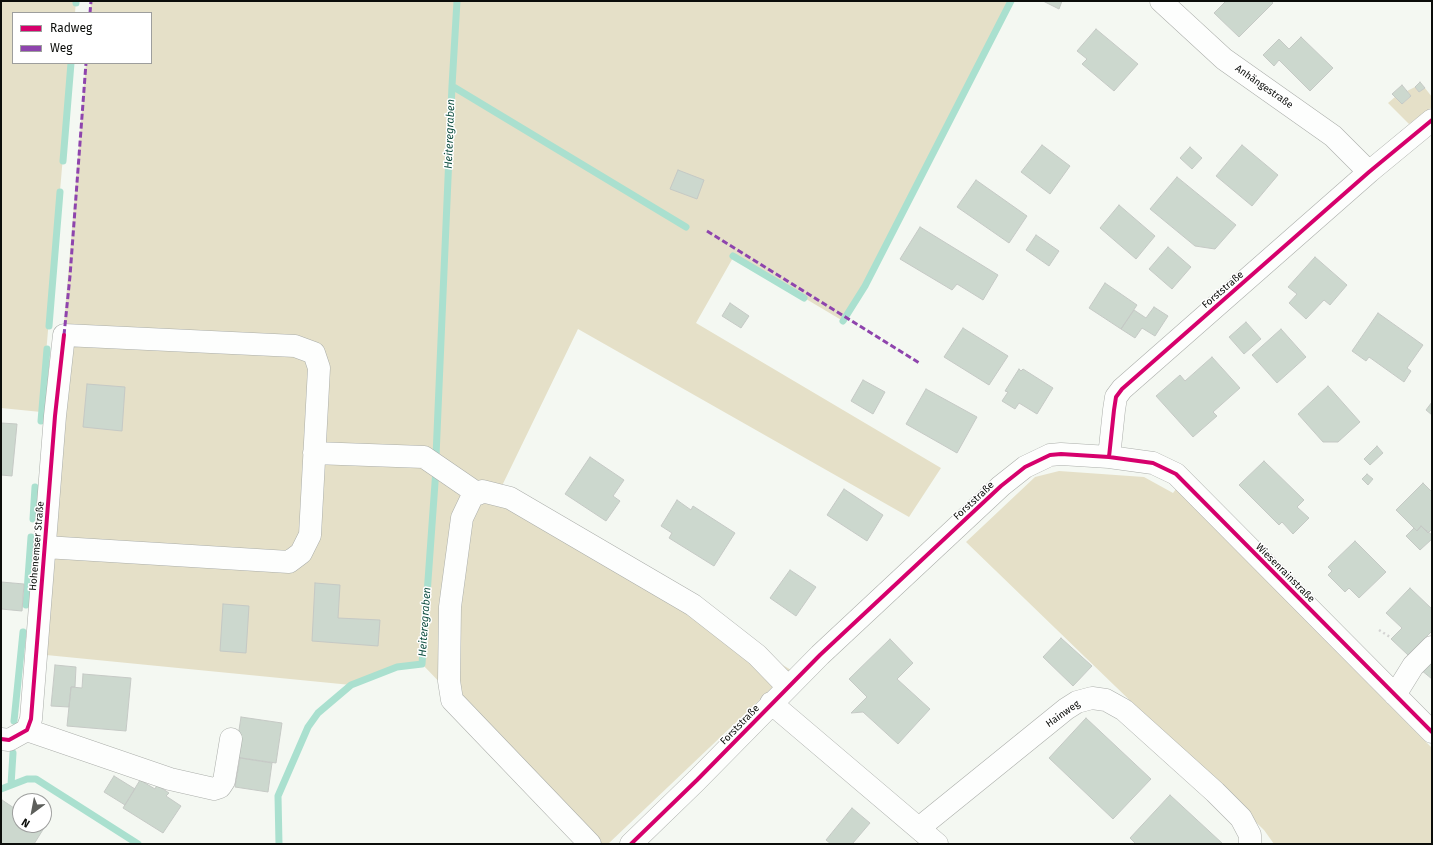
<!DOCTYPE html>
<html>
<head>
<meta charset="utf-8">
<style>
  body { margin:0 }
  #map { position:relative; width:1433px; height:845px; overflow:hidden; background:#f4f8f2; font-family:"Fira Sans",sans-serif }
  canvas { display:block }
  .frame { position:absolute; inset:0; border:2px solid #0b0d0a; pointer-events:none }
  .legend { position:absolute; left:12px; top:12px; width:140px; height:52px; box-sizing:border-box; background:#fff; border:1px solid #9d9e9d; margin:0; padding:5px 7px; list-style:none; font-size:12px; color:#0b0d0a }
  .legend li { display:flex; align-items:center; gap:8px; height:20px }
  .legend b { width:20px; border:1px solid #9d9e9d }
  .north { position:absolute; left:12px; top:793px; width:40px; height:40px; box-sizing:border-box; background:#fff; border:1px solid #9d9e9d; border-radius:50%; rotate:212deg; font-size:11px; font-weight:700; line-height:16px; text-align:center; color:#0b0d0a }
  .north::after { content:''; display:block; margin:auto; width:14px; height:18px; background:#5d5f5b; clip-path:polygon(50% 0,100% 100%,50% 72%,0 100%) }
</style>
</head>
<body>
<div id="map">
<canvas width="1433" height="845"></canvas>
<div class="frame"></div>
<ul class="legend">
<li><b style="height:5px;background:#d6006c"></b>Radweg</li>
<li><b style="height:5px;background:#8e44ad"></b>Weg</li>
</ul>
<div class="north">N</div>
</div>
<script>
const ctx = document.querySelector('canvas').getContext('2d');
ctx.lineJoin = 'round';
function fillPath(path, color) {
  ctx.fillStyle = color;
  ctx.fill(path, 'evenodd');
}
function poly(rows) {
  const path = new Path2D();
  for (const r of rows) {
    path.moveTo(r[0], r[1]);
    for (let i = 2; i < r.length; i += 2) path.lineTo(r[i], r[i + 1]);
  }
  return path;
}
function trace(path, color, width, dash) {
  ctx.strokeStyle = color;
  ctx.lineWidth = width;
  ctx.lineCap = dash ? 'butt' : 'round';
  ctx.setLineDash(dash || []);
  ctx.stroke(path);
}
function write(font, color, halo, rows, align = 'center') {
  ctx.font = font + ' "Fira Sans",sans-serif';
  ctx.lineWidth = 3;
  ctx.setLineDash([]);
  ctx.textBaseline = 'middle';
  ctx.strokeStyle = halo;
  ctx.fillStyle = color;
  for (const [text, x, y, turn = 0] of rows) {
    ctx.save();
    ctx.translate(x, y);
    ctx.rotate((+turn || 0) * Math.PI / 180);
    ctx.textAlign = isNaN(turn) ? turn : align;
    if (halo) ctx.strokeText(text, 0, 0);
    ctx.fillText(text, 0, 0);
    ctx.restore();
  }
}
fillPath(poly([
  [1,1,76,1,75,13,13,13,13,63,71,63,41,412,1,408],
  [91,1,1011,1,865,286,843,321,734,256,696,323,941,468,909,517,578,329,498,494,791,670,608,844,595,844,422,664,397,667,351,685,36,654,86,63,151,63,151,13,90,13],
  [1415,87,1419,92,1425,88,1432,97,1432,107,1409,124,1388,103,1395,97,1402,104,1411,96,1407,91],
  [1059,471,1144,477,1173,493,1176,489,1432,748,1432,844,1274,844,1264,830,966,542,1035,477]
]), '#e5e0c8');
trace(poly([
  [76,3,76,1],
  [452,86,457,1],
  [63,161,71,63],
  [733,256,804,298],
  [843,321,865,286,1011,1],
  [49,326,60,192],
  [41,421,47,349],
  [436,456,452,86,686,227],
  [33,519,35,487],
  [26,605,31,537],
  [14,721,23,632],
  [11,785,13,753],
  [1,789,27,779,36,779,138,844],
  [279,844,278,796,308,727,318,713,351,685,397,667,422,664,436,469]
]), '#aae0cf', 7);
const building = poly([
  [1043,1,1062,1,1059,9,1043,1],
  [1226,1,1271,1,1273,3,1239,37,1214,13,1226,1],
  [1096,29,1138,64,1114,91,1082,64,1087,59,1077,51,1096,29],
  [1301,37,1333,68,1310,91,1279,60,1274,66,1263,55,1279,39,1289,49,1301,37],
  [1420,82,1425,88,1419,92,1415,87,1420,82],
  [1402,85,1411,96,1402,104,1392,94,1402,85],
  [1042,145,1070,166,1050,194,1021,172,1042,145],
  [1242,145,1278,175,1252,206,1216,176,1242,145],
  [1190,147,1202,158,1192,169,1180,158,1190,147],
  [678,170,704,180,697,199,670,189,678,170],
  [1177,177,1236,225,1215,249,1195,246,1150,209,1177,177],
  [976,180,1027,216,1009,243,957,207,976,180],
  [1119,205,1155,236,1136,259,1100,228,1119,205],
  [920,227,998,275,983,300,957,284,952,290,900,259,920,227],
  [1036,235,1059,251,1049,266,1026,250,1036,235],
  [1168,247,1191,267,1172,289,1149,269,1168,247],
  [1315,257,1347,285,1330,305,1324,300,1306,319,1289,303,1297,294,1288,287,1315,257],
  [1105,283,1137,305,1121,329,1089,308,1105,283],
  [730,303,749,316,741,328,722,316,730,303],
  [1154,307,1168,316,1155,336,1142,328,1135,338,1121,329,1134,310,1146,318,1154,307],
  [1378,313,1423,345,1407,368,1411,371,1404,382,1369,357,1366,361,1352,351,1378,313],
  [1246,322,1261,339,1244,354,1229,337,1246,322],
  [963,328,1008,356,989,385,944,357,963,328],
  [1281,329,1306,357,1277,383,1252,355,1281,329],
  [1212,357,1240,388,1213,412,1217,416,1193,437,1156,396,1180,375,1185,381,1212,357],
  [1019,369,1021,371,1023,369,1053,388,1037,414,1019,403,1015,409,1002,401,1008,392,1005,391,1019,369],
  [863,380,885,392,873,414,851,401,863,380],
  [87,384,125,387,122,431,83,427,87,384],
  [1328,386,1360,422,1338,442,1323,442,1298,414,1328,386],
  [926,389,977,417,957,453,906,424,926,389],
  [1432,402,1432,415,1426,410,1432,402],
  [1,423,17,424,12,476,1,475,1,423],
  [1377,446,1383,453,1370,465,1364,459,1377,446],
  [590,457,624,480,613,496,620,501,606,521,565,494,590,457],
  [1264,461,1304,500,1297,507,1309,518,1293,534,1282,522,1279,525,1239,485,1264,461],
  [1367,474,1373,479,1368,485,1362,479,1367,474],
  [1423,483,1432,492,1432,529,1428,533,1421,526,1417,531,1396,510,1423,483],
  [844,489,883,515,867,541,827,515,844,489],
  [677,500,691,510,693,506,735,533,714,566,669,538,672,533,661,526,677,500],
  [1421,526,1432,535,1432,539,1420,550,1406,536,1414,528,1417,531,1421,526],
  [1355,541,1386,572,1359,598,1349,588,1345,592,1328,575,1332,571,1328,567,1355,541],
  [790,570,816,587,796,616,770,598,790,570],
  [1,582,24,584,22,611,1,609,1,582],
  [315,583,340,585,338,618,380,620,378,646,312,641,315,583],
  [1410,588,1432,609,1432,631,1408,655,1391,639,1402,628,1386,613,1410,588],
  [223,604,249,606,246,653,220,651,223,604],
  [1061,638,1092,666,1073,686,1043,657,1061,638],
  [890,639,913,663,897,679,930,709,898,744,863,712,851,713,867,697,849,679,890,639],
  [1432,658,1432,679,1421,670,1432,658],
  [55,665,76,667,75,687,71,687,69,707,51,706,55,665],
  [83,674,131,678,126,731,67,726,71,687,82,688,83,674],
  [241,717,282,723,276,763,235,757,241,717],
  [1086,718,1151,779,1113,819,1049,758,1086,718],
  [240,758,272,763,268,792,235,787,240,758],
  [114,776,135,789,125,805,104,792,114,776],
  [140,780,155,789,157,785,169,793,166,796,181,806,163,833,123,808,140,780],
  [1170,795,1223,844,1136,844,1130,838,1170,795],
  [2,800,20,812,20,825,39,825,44,828,34,844,1,844,2,800],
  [852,808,870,823,853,843,854,844,831,844,826,840,852,808]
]);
fillPath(building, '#ccd8ce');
trace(building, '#c5c9c5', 1);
const minor = poly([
  [1161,1,1224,59,1333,136,1369,172],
  [314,453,424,457,478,494],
  [1109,457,1114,410,1116,397,1122,389,1369,172,1432,120],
  [1395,695,1413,666,1432,647],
  [771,703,937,844],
  [27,730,170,779,214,789,220,787,224,781,231,739],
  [1,739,9,740,27,730,31,719,55,416,64,335,295,346,314,353,319,368,310,535,301,553,289,562,45,547],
  [919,828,1066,709,1077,702,1092,698,1106,700,1124,710,1215,792,1241,818,1250,835,1250,844],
  [590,844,452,700,449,681,450,607,462,518,472,497,482,491,510,498,693,605,757,655,788,687],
  [631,844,697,780,820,655,1001,486,1025,467,1050,455,1061,454,1109,457,1153,463,1176,474,1432,732]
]);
trace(minor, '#abaeaa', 23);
trace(poly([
  [1379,630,1390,637]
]), '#d4d4d3', 2.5, [2, 3]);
trace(minor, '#fdfefd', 22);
trace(poly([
  [90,13,91,1],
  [707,231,921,364],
  [64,335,70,276,86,63]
]), '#8e44ad', 3, [6, 3]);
trace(poly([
  [1109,457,1114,410,1116,397,1122,389,1369,172,1432,120],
  [1,739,9,740,27,730,31,719,55,416,64,335],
  [631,844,697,780,820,655,1001,486,1025,467,1050,455,1061,454,1109,457,1153,463,1176,474,1432,732]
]), '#d6006c', 4);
write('10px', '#0b0d0a', '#fff', [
  ["Anhängestraße",1264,87,35],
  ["Forststraße",1223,290,-41],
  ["Forststraße",974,501,-43],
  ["Hohenemser Straße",37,546,-85],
  ["Wiesenrainstraße",1285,573,45],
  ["Hainweg",1063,714,-35],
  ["Forststraße",740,725,-46]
]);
write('italic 11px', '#125143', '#fff', [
  ["Heiteregraben",450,134,-88],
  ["Heiteregraben",425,622,-86]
]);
</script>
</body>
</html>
